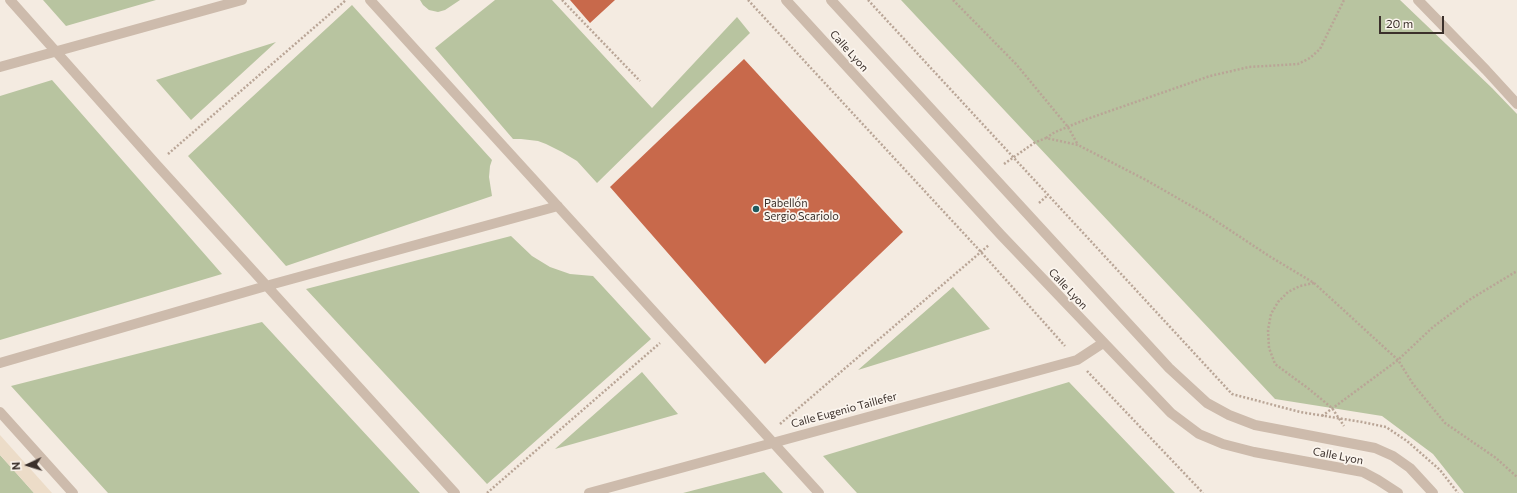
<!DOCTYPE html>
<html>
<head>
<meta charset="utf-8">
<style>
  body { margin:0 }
  #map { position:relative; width:1517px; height:493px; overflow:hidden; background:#f4ebe1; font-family:Commissioner,sans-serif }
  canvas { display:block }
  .north { position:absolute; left:8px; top:445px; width:40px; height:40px; -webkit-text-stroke:3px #fbf5ee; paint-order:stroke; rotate:266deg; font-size:11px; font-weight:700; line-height:16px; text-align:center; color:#3b302b }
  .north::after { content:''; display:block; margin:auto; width:14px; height:18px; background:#3b302b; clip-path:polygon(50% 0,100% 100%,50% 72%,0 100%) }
  .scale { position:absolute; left:1379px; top:16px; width:65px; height:18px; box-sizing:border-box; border:2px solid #3b302b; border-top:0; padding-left:5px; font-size:12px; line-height:14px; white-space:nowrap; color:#3b302b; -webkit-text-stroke:3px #fbf5ee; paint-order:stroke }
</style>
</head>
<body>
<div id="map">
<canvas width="1517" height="493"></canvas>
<div class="north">N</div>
<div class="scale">20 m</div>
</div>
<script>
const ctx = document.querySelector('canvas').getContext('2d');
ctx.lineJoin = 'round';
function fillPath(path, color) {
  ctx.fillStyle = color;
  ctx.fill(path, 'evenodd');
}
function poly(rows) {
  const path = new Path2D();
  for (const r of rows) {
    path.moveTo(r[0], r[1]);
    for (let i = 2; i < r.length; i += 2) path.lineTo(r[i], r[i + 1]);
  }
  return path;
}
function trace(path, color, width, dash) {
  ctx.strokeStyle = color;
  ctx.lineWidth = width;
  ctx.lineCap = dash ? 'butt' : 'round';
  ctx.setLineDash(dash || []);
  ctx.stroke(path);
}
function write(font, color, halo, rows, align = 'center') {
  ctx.font = font + ' Commissioner,sans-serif';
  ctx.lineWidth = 3.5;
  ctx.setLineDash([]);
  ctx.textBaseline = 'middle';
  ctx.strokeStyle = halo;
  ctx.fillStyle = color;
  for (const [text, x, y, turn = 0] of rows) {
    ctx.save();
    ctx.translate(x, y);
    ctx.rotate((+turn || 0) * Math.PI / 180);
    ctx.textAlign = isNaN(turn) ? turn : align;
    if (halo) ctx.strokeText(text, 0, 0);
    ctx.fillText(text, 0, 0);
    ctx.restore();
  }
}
fillPath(poly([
  [43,0,156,0,66,26],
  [420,0,460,0,445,10,438,12,429,10,423,5],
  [495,0,552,0,652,108,737,17,750,33,597,183,577,161,562,152,546,144,538,141,521,139,513,139,435,48],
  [901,0,1400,0,1492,88,1517,114,1517,493,1464,493,1433,454,1382,416,1275,399],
  [352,5,492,160,490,166,489,177,492,196,286,266,188,156],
  [276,42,191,120,156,80],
  [52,80,222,274,0,340,0,96],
  [511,236,532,256,550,267,570,274,593,276,651,339,487,484,306,289],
  [953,287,990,329,858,370],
  [262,322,420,493,108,493,11,386],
  [642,372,678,414,555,449],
  [1069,382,1175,493,857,493,823,456],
  [0,455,10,466,34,493,0,493],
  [764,472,783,493,683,493]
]), '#b8c4a0');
fillPath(poly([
  [0,435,52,493,34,493,0,455]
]), '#ecdcc8');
fillPath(poly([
  [570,0,615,0,590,23],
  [744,59,903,232,765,364,610,187]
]), '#c8694b');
trace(poly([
  [562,0,640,81],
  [748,0,981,252,1065,346],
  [868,0,1232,394,1300,412,1362,422,1386,427,1407,441,1440,470,1458,493],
  [953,0,1016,64,1068,127,1078,145],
  [1046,138,1055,132,1087,119,1210,76,1249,67,1298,64,1310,58,1320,49,1344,0],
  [168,154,346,0],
  [1004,164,1034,143,1046,138,1078,145,1146,180,1207,215,1269,256,1314,283,1398,360,1413,384,1445,423,1496,458,1517,477],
  [1039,203,1048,195],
  [1314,283,1300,286,1288,292,1278,302,1271,314,1268,330,1269,348,1275,364,1309,389,1332,408,1344,426],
  [1087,371,1203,493],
  [1322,416,1398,360,1433,327,1469,300,1517,271],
  [780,424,989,245],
  [487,493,660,343]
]), '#b9a596', 2.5, [2, 2]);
trace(poly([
  [10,0,156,164,455,493],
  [370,0,819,493],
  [786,0,1001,235,1171,413,1199,434,1223,444,1254,452,1363,472,1378,480,1398,493],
  [831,0,1169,368,1207,403,1229,415,1255,425,1375,448,1393,456,1410,468,1433,493],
  [1418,0,1486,70,1517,104],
  [0,67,242,0],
  [0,363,266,286,558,206],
  [0,412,73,493],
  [589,493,1077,360,1103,343]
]), '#cdbbac', 10);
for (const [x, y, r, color] of [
  [756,209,4,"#1f5a5e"]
]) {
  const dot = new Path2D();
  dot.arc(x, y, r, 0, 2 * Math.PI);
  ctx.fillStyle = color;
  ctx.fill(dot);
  trace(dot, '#fbf5ee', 1.5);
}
write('11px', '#3b302b', '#fbf5ee', [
  ["Calle Lyon",849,51,48],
  ["Calle Lyon",1068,289,47],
  ["Calle Eugenio Taillefer",844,410,-15],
  ["Calle Lyon",1338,456,11]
]);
write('11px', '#3b302b', '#fbf5ee', [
  ["Pabellón",764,203],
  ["Sergio Scariolo",764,216]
], 'left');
</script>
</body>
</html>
